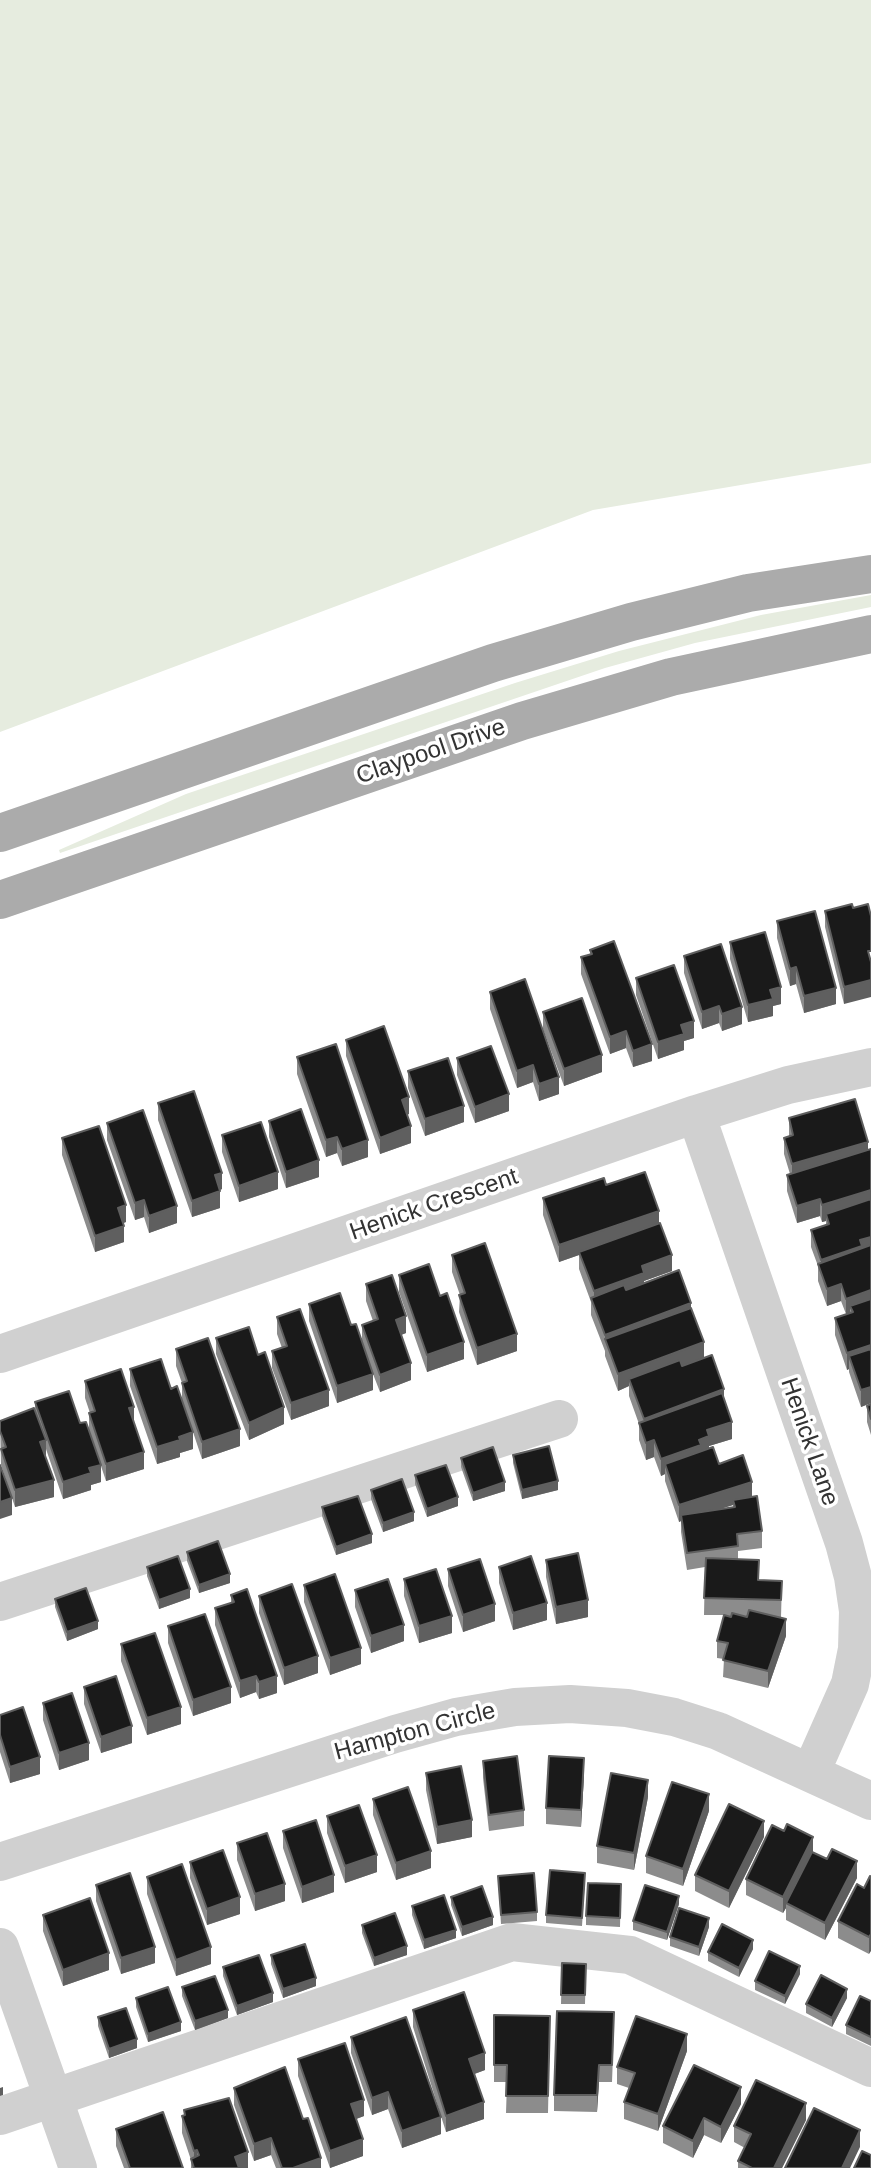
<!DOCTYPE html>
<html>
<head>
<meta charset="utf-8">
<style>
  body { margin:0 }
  canvas { display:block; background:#fff }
</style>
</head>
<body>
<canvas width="871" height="2168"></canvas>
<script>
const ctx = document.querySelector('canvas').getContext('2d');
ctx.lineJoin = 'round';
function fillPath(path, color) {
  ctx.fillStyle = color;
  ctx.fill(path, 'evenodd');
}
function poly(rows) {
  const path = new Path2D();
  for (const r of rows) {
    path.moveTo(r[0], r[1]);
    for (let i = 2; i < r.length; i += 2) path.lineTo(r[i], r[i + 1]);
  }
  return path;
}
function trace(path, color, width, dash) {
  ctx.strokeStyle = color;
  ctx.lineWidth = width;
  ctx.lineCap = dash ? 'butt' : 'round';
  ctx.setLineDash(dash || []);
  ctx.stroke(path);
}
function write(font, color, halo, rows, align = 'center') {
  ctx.font = font + ' Helvetica,sans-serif';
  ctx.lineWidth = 7;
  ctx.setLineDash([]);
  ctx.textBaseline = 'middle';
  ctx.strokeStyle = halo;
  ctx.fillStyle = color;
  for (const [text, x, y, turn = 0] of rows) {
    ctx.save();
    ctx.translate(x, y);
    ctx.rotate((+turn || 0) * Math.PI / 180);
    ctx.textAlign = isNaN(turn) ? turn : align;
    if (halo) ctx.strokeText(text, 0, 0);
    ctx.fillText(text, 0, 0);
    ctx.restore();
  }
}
fillPath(poly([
  [0,0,871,0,871,463,593,510,0,732],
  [871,595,871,607,695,643,605,668,60,853,59,850,186,794,515,683,619,651,761,615]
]), '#e6ecdf');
trace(poly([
  [696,1114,844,1543,853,1577,858,1611,857,1649,850,1684,811,1772],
  [0,1354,696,1114,788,1085,871,1067],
  [0,1602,559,1419],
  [0,1862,395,1734,456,1717,515,1707,570,1704,627,1708,674,1717,718,1731,871,1801],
  [0,1947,78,2168],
  [0,2116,512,1942,630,1955,871,2068]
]), '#d0d0d0', 38);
trace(poly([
  [0,833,493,663,631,622,748,593,871,574],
  [0,900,522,721,671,677,871,634]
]), '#ababab', 38);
fillPath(poly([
  [852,904,844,1004,825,927,825,911],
  [777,921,836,1004,804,1013,796,984,790,986,777,938],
  [730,942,781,1004,773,1006,773,1016,748,1022,730,959],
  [590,950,652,1061,633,1067,626,1048,610,1054,581,974,581,957,590,954],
  [684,956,742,1024,722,1031,719,1023,702,1029,684,973],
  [636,978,694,1038,684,1041,684,1050,658,1059,636,995],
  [490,992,559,1094,539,1101,533,1082,517,1088,490,1009],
  [543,1012,602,1072,564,1086,543,1029],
  [346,1040,409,1114,407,1115,411,1143,380,1154,346,1056],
  [297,1057,368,1157,342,1166,337,1153,326,1157,297,1074],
  [457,1058,509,1111,475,1123,457,1075],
  [408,1071,464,1122,425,1136,408,1088],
  [158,1103,222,1189,220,1190,220,1208,192,1217,158,1120],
  [789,1118,868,1150,871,1149,871,1403,861,1407,849,1372,849,1369,847,1370,835,1335,835,1318,846,1314,841,1301,827,1306,818,1281,818,1266,811,1247,811,1230,826,1225,826,1221,822,1222,820,1216,797,1223,787,1191,787,1175,790,1174,784,1154,784,1138,789,1136],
  [269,1121,319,1177,286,1188,269,1137],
  [107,1123,177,1223,149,1233,144,1217,135,1220,107,1140],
  [222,1135,278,1189,239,1202,222,1152],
  [62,1138,126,1222,123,1223,124,1242,95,1252,62,1155],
  [606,1185,659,1224,672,1271,644,1281,644,1283,691,1308,704,1358,724,1401,732,1439,709,1446,709,1448,719,1464,752,1497,762,1531,762,1548,738,1551,738,1559,759,1580,782,1581,781,1617,777,1617,786,1636,768,1688,723,1677,724,1659,717,1658,717,1641,724,1615,704,1615,705,1567,687,1570,681,1532,681,1521,679,1522,665,1481,665,1474,661,1476,654,1457,646,1460,639,1440,639,1424,629,1396,629,1386,618,1391,605,1356,605,1351,591,1315,591,1302,579,1269,579,1255,559,1262,543,1215,543,1198],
  [733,1505,733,1508,716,1510],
  [452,1255,517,1351,477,1365,459,1312,460,1295,452,1272],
  [399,1275,464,1359,427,1372,399,1292],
  [366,1284,406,1333,401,1335,411,1380,380,1392,373,1374,373,1390,337,1403,309,1321,309,1304,351,1325,362,1339,362,1325,373,1321,366,1301],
  [277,1317,329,1406,291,1420,272,1368,272,1351,282,1348,277,1334],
  [216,1338,258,1355,284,1424,249,1440,216,1354],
  [176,1349,240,1446,202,1459,193,1432,193,1449,180,1453,180,1457,157,1464,130,1386,130,1369,171,1389,182,1399,182,1383,176,1366],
  [85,1381,144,1469,106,1481,89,1430,89,1413,90,1413,85,1398],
  [35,1402,101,1482,91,1485,91,1490,63,1499,46,1449,45,1457,54,1497,15,1507,1,1465,0,1421,35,1411],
  [871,1404,871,1435,867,1422,867,1406],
  [513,1455,558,1490,522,1499,513,1463],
  [461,1458,505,1491,473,1501,461,1467],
  [415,1475,458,1506,427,1517,415,1484],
  [371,1490,414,1521,383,1532,371,1499],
  [322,1507,372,1543,336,1555,322,1516],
  [187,1552,230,1583,199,1593,187,1561],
  [546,1560,588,1617,556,1624,546,1577],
  [147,1567,190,1598,159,1609,147,1576],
  [499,1567,547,1620,513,1630,499,1583],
  [448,1569,495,1621,463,1632,448,1586],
  [404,1579,452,1633,419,1643,404,1596],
  [304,1585,361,1664,330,1675,304,1602],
  [355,1590,404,1641,371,1653,355,1607],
  [231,1595,277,1693,259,1699,256,1692,240,1698,215,1625,215,1608,231,1603],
  [259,1596,318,1673,284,1685,259,1613],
  [55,1599,98,1629,67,1641,55,1607],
  [168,1626,231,1703,193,1716,168,1643],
  [121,1644,181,1724,147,1735,121,1661],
  [84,1687,132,1743,101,1753,84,1704],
  [43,1703,89,1760,59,1770,43,1720],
  [0,1715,40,1774,10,1783,0,1752],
  [483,1761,524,1810,524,1826,489,1831,483,1778],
  [426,1773,472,1837,437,1844,426,1790],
  [584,1775,581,1827,546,1824,546,1808],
  [648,1797,634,1870,597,1863,597,1846],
  [373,1799,431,1868,396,1880,373,1815],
  [709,1811,683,1886,646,1873,646,1856],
  [327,1816,377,1872,345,1883,327,1833],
  [283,1831,334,1892,302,1903,283,1848],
  [764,1837,729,1908,695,1891,695,1875],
  [237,1843,285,1901,255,1911,237,1860],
  [813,1852,827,1859,857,1878,825,1940,786,1920,786,1908,783,1913,746,1895,746,1879],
  [190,1862,240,1914,207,1925,190,1878],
  [498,1876,537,1912,537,1921,501,1924],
  [870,1876,869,1954,838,1938,838,1921,864,1888],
  [147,1877,211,1964,176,1976,147,1894],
  [585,1881,582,1926,546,1923,546,1915],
  [621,1884,620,1927,586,1925,586,1916],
  [96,1885,155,1963,121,1974,96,1901],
  [451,1897,493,1925,462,1936,451,1905],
  [679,1904,667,1940,633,1930,633,1921],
  [412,1906,456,1938,424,1949,412,1915],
  [43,1915,109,1970,63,1986,43,1931],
  [362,1925,407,1955,374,1966,362,1933],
  [709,1927,699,1956,670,1946,670,1937],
  [753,1949,739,1977,708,1961,708,1952],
  [271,1955,316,1986,283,1998,271,1964],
  [562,1963,586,1964,585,2004,561,2004],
  [223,1967,273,2002,237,2015,223,1976],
  [800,1974,785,2004,755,1990,755,1981],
  [182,1987,228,2018,195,2030,182,1996],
  [136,1998,181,2031,148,2042,136,2007],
  [847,1998,832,2027,806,2013,806,2004],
  [871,2001,871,2046,846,2034,846,2025],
  [413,2010,485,2070,474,2074,484,2119,446,2132,413,2027],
  [494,2015,550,2016,548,2113,506,2113,507,2082,494,2082],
  [98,2017,137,2048,109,2058,98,2026],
  [614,2029,612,2082,599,2082,597,2112,554,2111,554,2095],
  [351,2037,441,2134,402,2148,388,2109,372,2115,351,2053],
  [687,2051,658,2131,624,2119,624,2102,629,2088,617,2084,617,2067],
  [298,2059,364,2116,356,2119,363,2156,330,2168,298,2076],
  [234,2088,303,2119,321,2168,276,2168,271,2155,254,2161,234,2105],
  [741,2104,721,2143,704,2135,693,2158,663,2143,663,2126],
  [184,2110,248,2168,191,2168,191,2160,182,2133,182,2116,184,2115],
  [806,2120,782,2168,738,2168,738,2161,745,2148,734,2142,734,2126],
  [116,2129,183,2168,124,2168,116,2146]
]), '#8c8c8c');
fillPath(poly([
  [796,967,796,984,790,986,790,969],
  [871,980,871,997,844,1004,844,987],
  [781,987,781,1004,773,1006,773,1016,748,1022,748,1005,770,990],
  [836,988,836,1004,804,1013,804,996],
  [719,1006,719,1023,702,1029,702,1012],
  [742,1007,742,1024,722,1031,722,1014],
  [694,1021,694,1038,684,1041,684,1050,658,1059,658,1042,681,1025],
  [626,1031,626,1048,610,1054,610,1037],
  [652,1044,652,1061,633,1067,633,1051],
  [602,1055,602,1072,564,1086,564,1069],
  [533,1065,533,1082,517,1088,517,1071],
  [559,1077,559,1094,539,1101,539,1084],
  [509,1094,509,1111,475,1123,475,1107],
  [409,1097,409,1114,402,1116,402,1100],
  [464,1106,464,1122,425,1136,425,1119],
  [411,1126,411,1143,380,1154,380,1138],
  [337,1137,337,1153,326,1157,326,1140],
  [368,1140,368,1157,342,1166,342,1149],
  [868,1142,868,1159,792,1181,792,1164],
  [319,1160,319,1177,286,1188,286,1172],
  [278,1172,278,1189,239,1202,239,1186],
  [222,1173,222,1189,215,1192,215,1175],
  [871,1190,871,1207,826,1214,826,1221,822,1222,822,1205],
  [220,1191,220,1208,192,1217,192,1201],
  [820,1199,820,1216,797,1223,797,1206],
  [144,1200,144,1217,135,1220,135,1203],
  [126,1205,126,1222,118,1225,118,1208],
  [177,1206,177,1223,149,1233,149,1216],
  [659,1211,659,1228,579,1252,579,1255,559,1262,559,1245],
  [124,1226,124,1242,95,1252,95,1236],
  [871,1237,871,1254,821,1274,821,1260,860,1240],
  [672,1255,672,1271,644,1281,644,1290,594,1304,594,1291,642,1266],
  [841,1284,841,1301,827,1306,827,1289],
  [871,1290,871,1307,850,1306,850,1314,846,1316,846,1299],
  [691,1303,691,1319,605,1339,605,1351,605,1335],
  [406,1316,406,1333,396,1337,396,1320],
  [517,1334,517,1351,477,1365,477,1348],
  [464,1342,464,1359,427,1372,427,1355],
  [704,1342,704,1359,631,1386,629,1379,629,1386,618,1391,618,1374],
  [871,1345,871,1361,849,1356,849,1369,847,1370,847,1353],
  [411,1363,411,1380,380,1392,380,1375],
  [373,1374,373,1390,337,1403,337,1386],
  [871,1387,871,1403,861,1407,861,1390],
  [724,1389,724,1406,644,1436,644,1419],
  [329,1390,329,1406,291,1420,291,1403],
  [134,1407,134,1423,129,1408],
  [284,1407,284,1424,249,1440,249,1423],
  [732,1422,732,1439,709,1446,709,1453,665,1464,665,1474,661,1476,661,1459,699,1440,707,1430],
  [240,1429,240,1446,202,1459,202,1442],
  [193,1432,193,1449,180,1453,180,1457,157,1464,157,1447,179,1437],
  [46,1440,46,1457,40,1442],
  [654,1440,654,1457,646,1460,646,1443],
  [144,1452,144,1469,106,1481,106,1464],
  [101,1465,101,1482,91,1485,91,1490,63,1499,63,1482,89,1468],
  [54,1480,54,1497,15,1507,15,1490],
  [558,1481,558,1490,522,1499,522,1490],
  [505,1482,505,1491,473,1501,473,1493],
  [752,1482,752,1499,733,1500,733,1505,682,1521,681,1515,681,1521,679,1522,679,1505],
  [458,1497,458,1506,427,1517,427,1509],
  [12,1498,12,1515,0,1519,0,1502],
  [414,1512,414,1521,383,1532,383,1523],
  [372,1534,372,1543,336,1555,336,1547],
  [230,1574,230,1583,199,1593,199,1585],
  [190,1589,190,1598,159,1609,159,1600],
  [588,1600,588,1617,556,1624,556,1607],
  [547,1603,547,1620,513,1630,513,1613],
  [495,1604,495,1621,463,1632,463,1615],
  [452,1616,452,1633,419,1643,419,1626],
  [786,1619,786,1636,768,1688,768,1671],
  [98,1621,98,1629,67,1641,67,1632],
  [404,1625,404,1641,371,1653,371,1636],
  [361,1648,361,1664,330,1675,330,1658],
  [318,1656,318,1673,284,1685,284,1668],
  [256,1676,256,1692,240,1698,240,1681],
  [277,1676,277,1693,259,1699,259,1682],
  [231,1687,231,1703,193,1716,193,1700],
  [181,1707,181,1724,147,1735,147,1718],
  [132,1726,132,1743,101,1753,101,1737],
  [89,1743,89,1760,59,1770,59,1753],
  [40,1757,40,1774,10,1783,10,1767],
  [584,1758,584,1775,581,1827,581,1810],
  [648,1780,648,1797,634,1870,634,1853],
  [709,1794,709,1811,683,1886,683,1869],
  [472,1820,472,1837,437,1844,437,1827],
  [764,1821,764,1837,729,1908,729,1891],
  [813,1837,813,1854,786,1903,786,1908,783,1913,783,1897],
  [431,1851,431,1868,396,1880,396,1863],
  [377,1855,377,1872,345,1883,345,1866],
  [857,1861,857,1878,825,1940,825,1923],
  [334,1875,334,1892,302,1903,302,1887],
  [285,1884,285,1901,255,1911,255,1894],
  [679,1896,679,1904,667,1940,667,1932],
  [240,1897,240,1914,207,1925,207,1909],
  [493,1917,493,1925,462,1936,462,1927],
  [709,1918,709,1927,699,1956,699,1947],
  [456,1930,456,1938,424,1949,424,1940],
  [871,1934,871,1951,869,1954,869,1937],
  [753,1940,753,1949,739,1977,739,1968],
  [407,1946,407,1955,374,1966,374,1958],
  [155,1947,155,1963,121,1974,121,1958],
  [211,1947,211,1964,176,1976,176,1960],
  [109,1953,109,1970,63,1986,63,1970],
  [800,1966,800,1974,785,2004,785,1996],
  [316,1978,316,1986,283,1998,283,1989],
  [847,1989,847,1998,832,2027,832,2018],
  [273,1993,273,2002,237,2015,237,2006],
  [228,2010,228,2018,195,2030,195,2021],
  [181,2022,181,2031,148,2042,148,2034],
  [687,2034,687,2051,658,2131,658,2114],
  [137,2039,137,2048,109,2058,109,2049],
  [485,2053,485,2070,469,2076,469,2059],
  [599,2065,599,2082,597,2112,597,2095],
  [3,2087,3,2095,0,2096,0,2088],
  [741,2087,741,2104,721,2143,721,2127],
  [388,2092,388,2109,372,2115,372,2098],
  [364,2100,364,2116,351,2121,351,2104],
  [484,2102,484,2119,446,2132,446,2116],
  [806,2103,806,2120,782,2168,774,2168],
  [441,2117,441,2134,402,2148,402,2131],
  [704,2118,704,2135,693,2158,693,2141],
  [860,2130,860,2147,850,2168,842,2168],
  [271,2138,271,2155,254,2161,254,2144],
  [363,2139,363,2156,330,2168,330,2151],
  [197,2150,197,2166,194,2168,194,2151],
  [248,2152,248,2168,235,2168,235,2157],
  [321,2158,321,2168,293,2168]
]), '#5f5f5f');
const building = poly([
  [852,904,853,908,868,904,871,916,871,951,868,951,871,962,871,980,844,987,825,911,852,904],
  [815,911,836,988,804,996,796,967,790,969,777,921,815,911],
  [765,932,781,987,770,990,773,999,748,1005,730,942,765,932],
  [614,941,652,1044,633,1051,626,1031,610,1037,581,957,592,954,590,950,614,941],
  [721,944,742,1007,722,1014,719,1006,702,1012,684,956,721,944],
  [674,965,694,1021,681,1025,684,1034,658,1042,636,978,674,965],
  [525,979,559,1077,539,1084,533,1065,517,1071,490,992,525,979],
  [582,998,602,1055,564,1069,543,1012,582,998],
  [384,1026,409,1097,402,1100,411,1126,380,1138,346,1040,384,1026],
  [336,1044,368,1140,342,1149,337,1137,326,1140,297,1057,336,1044],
  [491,1046,509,1094,475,1107,457,1058,491,1046],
  [448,1058,464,1106,425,1119,408,1071,448,1058],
  [194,1091,222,1173,215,1175,220,1191,192,1201,158,1103,194,1091],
  [855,1099,868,1142,792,1164,784,1138,793,1135,789,1118,855,1099],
  [301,1109,319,1160,286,1172,269,1121,301,1109],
  [143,1110,177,1206,149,1216,144,1200,135,1203,107,1123,143,1110],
  [261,1122,278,1172,239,1186,222,1135,261,1122],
  [99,1126,126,1205,118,1208,124,1226,95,1236,62,1138,99,1126],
  [871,1149,871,1190,822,1205,820,1199,797,1206,787,1175,871,1149],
  [645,1172,659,1211,559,1245,543,1198,604,1178,606,1185,645,1172],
  [871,1199,871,1237,860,1240,862,1246,821,1260,811,1230,829,1224,826,1214,871,1199],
  [660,1223,672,1255,642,1266,644,1273,594,1291,579,1252,660,1223],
  [485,1243,517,1334,477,1348,459,1295,465,1293,452,1255,485,1243],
  [871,1245,871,1290,846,1299,841,1284,827,1289,818,1264,871,1245],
  [429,1264,440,1296,447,1293,464,1342,427,1355,399,1275,429,1264],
  [679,1270,691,1303,605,1335,591,1298,624,1285,626,1290,679,1270],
  [392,1275,406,1316,396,1320,411,1363,380,1375,362,1325,378,1319,366,1284,392,1275],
  [340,1293,351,1325,356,1324,373,1374,337,1386,309,1304,340,1293],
  [871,1299,871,1345,847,1353,835,1318,853,1312,850,1306,871,1299],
  [691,1308,704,1342,618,1374,605,1339,691,1308],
  [300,1309,329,1390,291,1403,272,1351,287,1346,277,1317,300,1309],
  [249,1327,258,1355,265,1352,284,1407,249,1423,216,1338,249,1327],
  [208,1338,240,1429,202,1442,182,1383,187,1381,176,1349,208,1338],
  [871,1349,871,1387,861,1390,849,1356,871,1349],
  [712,1355,724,1389,644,1419,629,1379,680,1360,682,1366,712,1355],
  [161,1359,171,1389,177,1386,193,1432,179,1437,180,1440,157,1447,130,1369,161,1359],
  [121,1369,134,1407,129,1408,144,1452,106,1464,89,1413,95,1411,85,1381,121,1369],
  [69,1391,80,1423,86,1422,101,1465,89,1468,91,1473,63,1482,35,1402,69,1391],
  [722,1393,732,1422,707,1430,709,1436,699,1440,701,1445,661,1459,654,1440,646,1443,639,1423,722,1393],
  [871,1404,871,1419,867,1406,871,1404],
  [34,1408,46,1440,40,1442,54,1480,15,1490,1,1449,6,1447,0,1431,0,1421,34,1408],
  [549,1446,558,1481,522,1490,513,1455,549,1446],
  [493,1447,505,1482,473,1493,461,1458,493,1447],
  [713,1447,719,1464,743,1455,752,1482,679,1505,665,1464,713,1447],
  [0,1465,12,1498,0,1502,0,1465],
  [446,1465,458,1497,427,1509,415,1475,446,1465],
  [402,1479,414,1512,383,1523,371,1490,402,1479],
  [358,1496,372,1534,336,1547,322,1507,358,1496],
  [757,1496,762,1531,737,1534,738,1546,687,1553,681,1515,735,1507,733,1500,757,1496],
  [218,1541,230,1574,199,1585,187,1552,218,1541],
  [578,1553,588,1600,556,1607,546,1560,578,1553],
  [178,1556,190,1589,159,1600,147,1567,178,1556],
  [531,1556,547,1603,513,1613,499,1567,531,1556],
  [706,1558,759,1560,758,1580,782,1581,781,1600,704,1598,706,1558],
  [480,1559,495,1604,463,1615,448,1569,480,1559],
  [436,1569,452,1616,419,1626,404,1579,436,1569],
  [335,1574,361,1648,330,1658,304,1585,335,1574],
  [388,1579,404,1625,371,1636,355,1590,388,1579],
  [292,1584,318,1656,284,1668,259,1596,292,1584],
  [86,1588,98,1621,67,1632,55,1599,86,1588],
  [247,1589,277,1676,259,1682,256,1676,240,1681,215,1608,234,1602,231,1595,247,1589],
  [749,1610,786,1619,768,1671,723,1660,728,1643,717,1641,724,1615,731,1617,732,1613,747,1617,749,1610],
  [205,1614,231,1687,193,1700,168,1626,205,1614],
  [155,1633,181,1707,147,1718,121,1644,155,1633],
  [116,1676,132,1726,101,1737,84,1687,116,1676],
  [72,1693,89,1743,59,1753,43,1703,72,1693],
  [23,1707,40,1757,10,1767,0,1735,0,1715,23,1707],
  [517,1756,524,1810,489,1815,483,1761,517,1756],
  [549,1756,584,1758,581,1810,546,1808,549,1756],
  [461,1766,472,1820,437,1827,426,1773,461,1766],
  [611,1773,648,1780,634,1853,597,1846,611,1773],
  [672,1782,709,1794,683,1869,646,1856,672,1782],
  [408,1787,431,1851,396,1863,373,1799,408,1787],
  [729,1804,764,1821,729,1891,695,1875,729,1804],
  [359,1805,377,1855,345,1866,327,1816,359,1805],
  [316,1820,334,1875,302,1887,283,1831,316,1820],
  [787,1824,813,1837,783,1897,746,1879,772,1825,784,1831,787,1824],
  [267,1833,285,1884,255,1894,237,1843,267,1833],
  [832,1849,857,1861,825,1923,786,1903,812,1852,827,1859,832,1849],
  [223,1850,240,1897,207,1909,190,1862,223,1850],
  [182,1864,211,1947,176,1960,147,1877,182,1864],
  [550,1870,585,1873,582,1918,546,1915,550,1870],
  [130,1873,155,1947,121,1958,96,1885,130,1873],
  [534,1873,537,1912,501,1915,498,1876,534,1873],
  [870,1876,871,1877,871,1934,869,1937,838,1921,857,1884,864,1888,870,1876],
  [588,1883,621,1884,620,1918,586,1916,588,1883],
  [645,1885,679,1896,667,1932,633,1921,645,1885],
  [482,1886,493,1917,462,1927,451,1897,482,1886],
  [444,1895,456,1930,424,1940,412,1906,444,1895],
  [90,1898,109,1953,63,1970,43,1915,90,1898],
  [679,1908,709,1918,699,1947,670,1937,679,1908],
  [395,1913,407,1946,374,1958,362,1925,395,1913],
  [722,1924,753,1940,739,1968,708,1952,722,1924],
  [305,1944,316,1978,283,1989,271,1955,305,1944],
  [769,1951,800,1966,785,1996,755,1981,769,1951],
  [259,1955,273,1993,237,2006,223,1967,259,1955],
  [562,1963,586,1964,585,1995,561,1995,562,1963],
  [821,1975,847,1989,832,2018,806,2004,821,1975],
  [215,1976,228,2010,195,2021,182,1987,215,1976],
  [168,1987,181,2022,148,2034,136,1998,168,1987],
  [464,1992,485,2053,469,2059,484,2102,446,2116,413,2010,464,1992],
  [860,1996,871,2001,871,2037,846,2025,860,1996],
  [126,2008,137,2039,109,2049,98,2017,126,2008],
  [557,2011,614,2012,612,2065,599,2065,597,2095,554,2095,557,2011],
  [494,2015,550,2016,548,2096,506,2096,507,2065,494,2065,494,2015],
  [636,2016,687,2034,658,2114,624,2102,635,2073,617,2067,636,2016],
  [406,2017,441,2117,402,2131,388,2092,372,2098,351,2037,406,2017],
  [345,2043,364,2100,351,2104,363,2139,330,2151,298,2059,345,2043],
  [694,2065,741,2087,721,2127,704,2118,693,2141,663,2126,694,2065],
  [285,2067,303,2119,308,2118,321,2158,293,2168,282,2168,271,2138,254,2144,234,2088,285,2067],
  [756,2080,806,2103,774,2168,752,2168,738,2161,751,2134,734,2126,756,2080],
  [229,2098,248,2152,235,2157,239,2168,194,2168,191,2159,199,2155,197,2150,194,2151,182,2116,185,2115,184,2110,229,2098],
  [814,2108,860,2130,842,2168,785,2168,814,2108],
  [163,2112,183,2168,130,2168,116,2129,163,2112],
  [862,2151,871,2155,871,2168,854,2168,862,2151]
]);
fillPath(building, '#1a1a1a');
trace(building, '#5f5f5f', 2);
write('24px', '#333', '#fff', [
  ["Claypool Drive",431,752,-19],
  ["Henick Crescent",434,1205,-19],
  ["Henick Lane",809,1442,71],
  ["Hampton Circle",415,1732,-15]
]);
</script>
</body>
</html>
